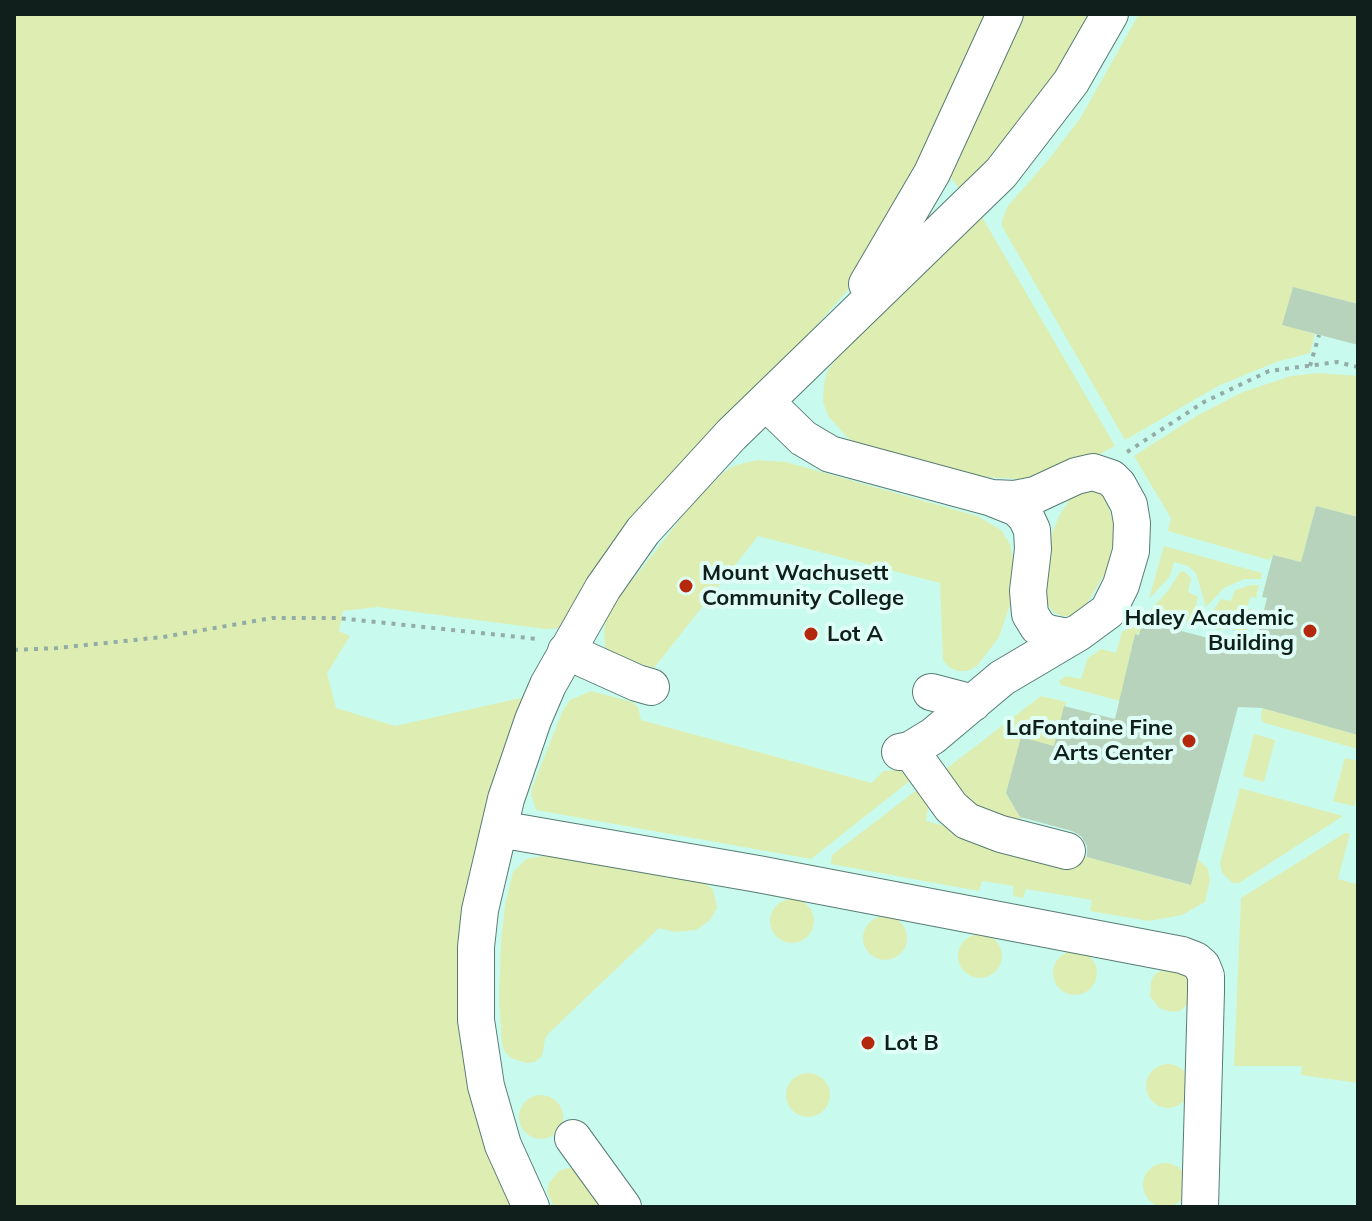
<!DOCTYPE html>
<html>
<head>
<meta charset="utf-8">
<style>
  body { margin:0 }
  #map { position:relative; width:1372px; height:1221px; overflow:hidden; background:#dffef6; font-family:Mulish,sans-serif }
  canvas { display:block }
  .frame { position:absolute; inset:0; border:16px solid #101f1c; pointer-events:none }
</style>
</head>
<body>
<div id="map">
<canvas width="1372" height="1221"></canvas>
<div class="frame"></div>
</div>
<script>
const ctx = document.querySelector('canvas').getContext('2d');
ctx.lineJoin = 'round';
function fillPath(path, color) {
  ctx.fillStyle = color;
  ctx.fill(path, 'evenodd');
}
function poly(rows) {
  const path = new Path2D();
  for (const r of rows) {
    if (r.length === 3) {
      path.moveTo(r[0] + r[2], r[1]);
      path.arc(r[0], r[1], r[2], 0, 2 * Math.PI);
      continue;
    }
    path.moveTo(r[0], r[1]);
    for (let i = 2; i < r.length; i += 2) path.lineTo(r[i], r[i + 1]);
  }
  return path;
}
function trace(path, color, width, dash) {
  ctx.strokeStyle = color;
  ctx.lineWidth = width;
  ctx.lineCap = dash ? 'butt' : 'round';
  ctx.setLineDash(dash || []);
  ctx.stroke(path);
}
function write(font, color, halo, rows, align = 'center') {
  ctx.font = font + ' Mulish,sans-serif';
  ctx.lineWidth = 8;
  ctx.setLineDash([]);
  ctx.textBaseline = 'middle';
  ctx.strokeStyle = halo;
  ctx.fillStyle = color;
  for (const [text, x, y, turn = 0] of rows) {
    ctx.save();
    ctx.translate(x, y);
    ctx.rotate((+turn || 0) * Math.PI / 180);
    ctx.textAlign = isNaN(turn) ? turn : align;
    if (halo) ctx.strokeText(text, 0, 0);
    ctx.fillText(text, 0, 0);
    ctx.restore();
  }
}
fillPath(poly([
  [14,14,1358,14,1358,1207,14,1207]
]), '#c9faee');
fillPath(poly([
  [14,14,996,14,853,284,791,354,568,628,545,629,378,607,343,611,339,631,350,636,327,673,336,708,395,726,530,696,469,945,523,1207,14,1207],
  [1020,14,1101,14,1014,147,960,189,952,179,951,173,1003,63],
  [1139,14,1358,14,1358,304,1293,287,1283,325,1315,334,1310,353,1276,362,1218,386,1125,440,1002,226,1002,220,1008,206,1050,158,1081,117],
  [982,217,1115,446,1100,454,1081,455,1053,469,1021,479,983,477,857,443,849,439,828,416,823,401,824,385,827,372,837,358],
  [1318,373,1358,376,1358,517,1316,506,1301,562,1273,555,1269,560,1168,531,1171,518,1134,456,1198,415,1243,392,1291,376],
  [758,460,786,462,977,516,1001,530,1010,544,1016,574,1011,602,999,637,977,666,967,671,958,671,950,668,943,660,940,583,758,536,654,668,612,654,605,648,604,629,609,610,693,503,724,472,736,465],
  [1092,489,1103,493,1113,520,1114,538,1107,570,1085,607,1073,616,1062,616,1053,612,1046,601,1043,583,1049,541,1059,516,1072,496],
  [1164,546,1262,573,1261,579,1244,579,1224,588,1206,607,1196,573,1188,566,1174,562,1170,576,1149,599],
  [1184,571,1191,578,1188,592,1198,597,1192,623,1171,618,1168,628,1135,634,1120,701,1061,685,1059,681,1066,676,1081,679,1088,658,1101,649,1116,653,1122,632,1141,620,1168,591,1180,572],
  [1251,585,1259,585,1256,598,1250,597,1247,608,1252,610,1245,636,1234,634,1235,628,1223,625,1221,630,1207,627,1212,612,1221,599,1231,601,1235,590],
  [591,691,632,702,638,707,641,720,872,783,883,771,901,770,916,776,811,859,536,810,531,794,532,788,563,710,570,700],
  [1041,696,1066,702,1054,746,1021,738,1006,793,1030,833,986,819,942,772],
  [1262,708,1358,735,1358,749,1265,723,1261,720],
  [1254,734,1275,740,1264,782,1243,776],
  [1345,758,1358,761,1358,791,1354,806,1333,801],
  [922,786,930,796,926,821,1078,862,1080,855,1190,885,1198,859,1208,869,1210,880,1205,902,1182,915,1149,921,1090,911,1092,900,1026,889,1023,898,1013,896,1014,886,982,881,979,891,831,864,832,855],
  [1240,788,1343,816,1239,883,1233,883,1222,873,1220,863],
  [1345,833,1350,833,1338,879,1356,884,1358,879,1358,1083,1301,1075,1302,1066,1234,1066,1241,898],
  [549,855,575,857,704,883,713,889,717,908,710,920,696,930,674,932,659,928,548,1034,545,1039,542,1056,535,1062,526,1063,511,1058,505,1052,502,1043,499,999,501,942,505,905,513,872,526,859],
  [792,921,22],
  [885,938,22],
  [980,956,22],
  [1075,973,22],
  [1167,967,1187,974,1191,1001,1180,1011,1172,1012,1159,1008,1150,996,1151,982,1154,975],
  [1168,1086,22],
  [808,1095,22],
  [541,1117,22],
  [1165,1185,22],
  [568,1168,575,1169,606,1207,554,1207,547,1192,549,1183,559,1171]
]), '#deeeb2');
fillPath(poly([
  [1293,287,1358,304,1358,345,1282,325],
  [1316,506,1358,517,1358,735,1262,708,1238,707,1191,885,1087,857,1087,846,1081,836,1072,831,1020,817,1006,793,1021,737,1054,746,1064,706,1115,719,1135,634,1139,635,1143,621,1254,650,1267,598,1262,597,1273,555,1301,562]
]), '#b8d3bc');
const minor = poly([
  [867,284,932,173,1005,14],
  [766,402,803,438,830,454,992,498,1017,508,1026,517,1032,530,1033,549,1028,591,1030,614,1038,627,1047,633,1067,637,1078,633],
  [566,651,637,683,651,687],
  [931,692,973,703],
  [910,750,951,807,967,821,1001,834,1067,851],
  [900,752,910,750,933,736,1002,678,1078,633,1108,611,1121,585,1131,551,1132,523,1129,505,1118,485,1111,478,1093,472,1076,476,1035,495,1015,499,992,498],
  [499,829,758,874,1182,955,1195,960,1202,966,1206,976,1206,991,1200,1207],
  [573,1138,623,1207],
  [531,1207,503,1145,486,1086,476,1020,476,947,480,910,506,799,533,720,548,685,603,588,643,531,731,435,1001,173,1071,82,1110,14]
]);
trace(minor, '#587c74', 38);
trace(poly([
  [1310,366,1319,335],
  [1127,452,1204,402,1269,371,1337,362,1358,367],
  [14,650,57,648,163,637,272,618,338,618,538,639]
]), '#93aca6', 4, [4, 6]);
trace(minor, '#fff', 36);
for (const [x, y, r, color] of [
  [686,586,8,"#b4280d"],
  [1310,631,8,"#b4280d"],
  [811,634,8,"#b4280d"],
  [1189,741,8,"#b4280d"],
  [868,1043,8,"#b4280d"]
]) {
  const dot = new Path2D();
  dot.arc(x, y, r, 0, 2 * Math.PI);
  ctx.fillStyle = color;
  ctx.fill(dot);
  trace(dot, '#dffef6', 3);
}
write('bold 22px', '#101f1c', '#dffef6', [
  ["Mount Wachusett",702,573],
  ["Community College",702,598],
  ["Haley Academic",1294,618,"right"],
  ["Building",1294,643,"right"],
  ["Lot A",827,634],
  ["LaFontaine Fine",1173,728,"right"],
  ["Arts Center",1173,753,"right"],
  ["Lot B",884,1043]
], 'left');
</script>
</body>
</html>
